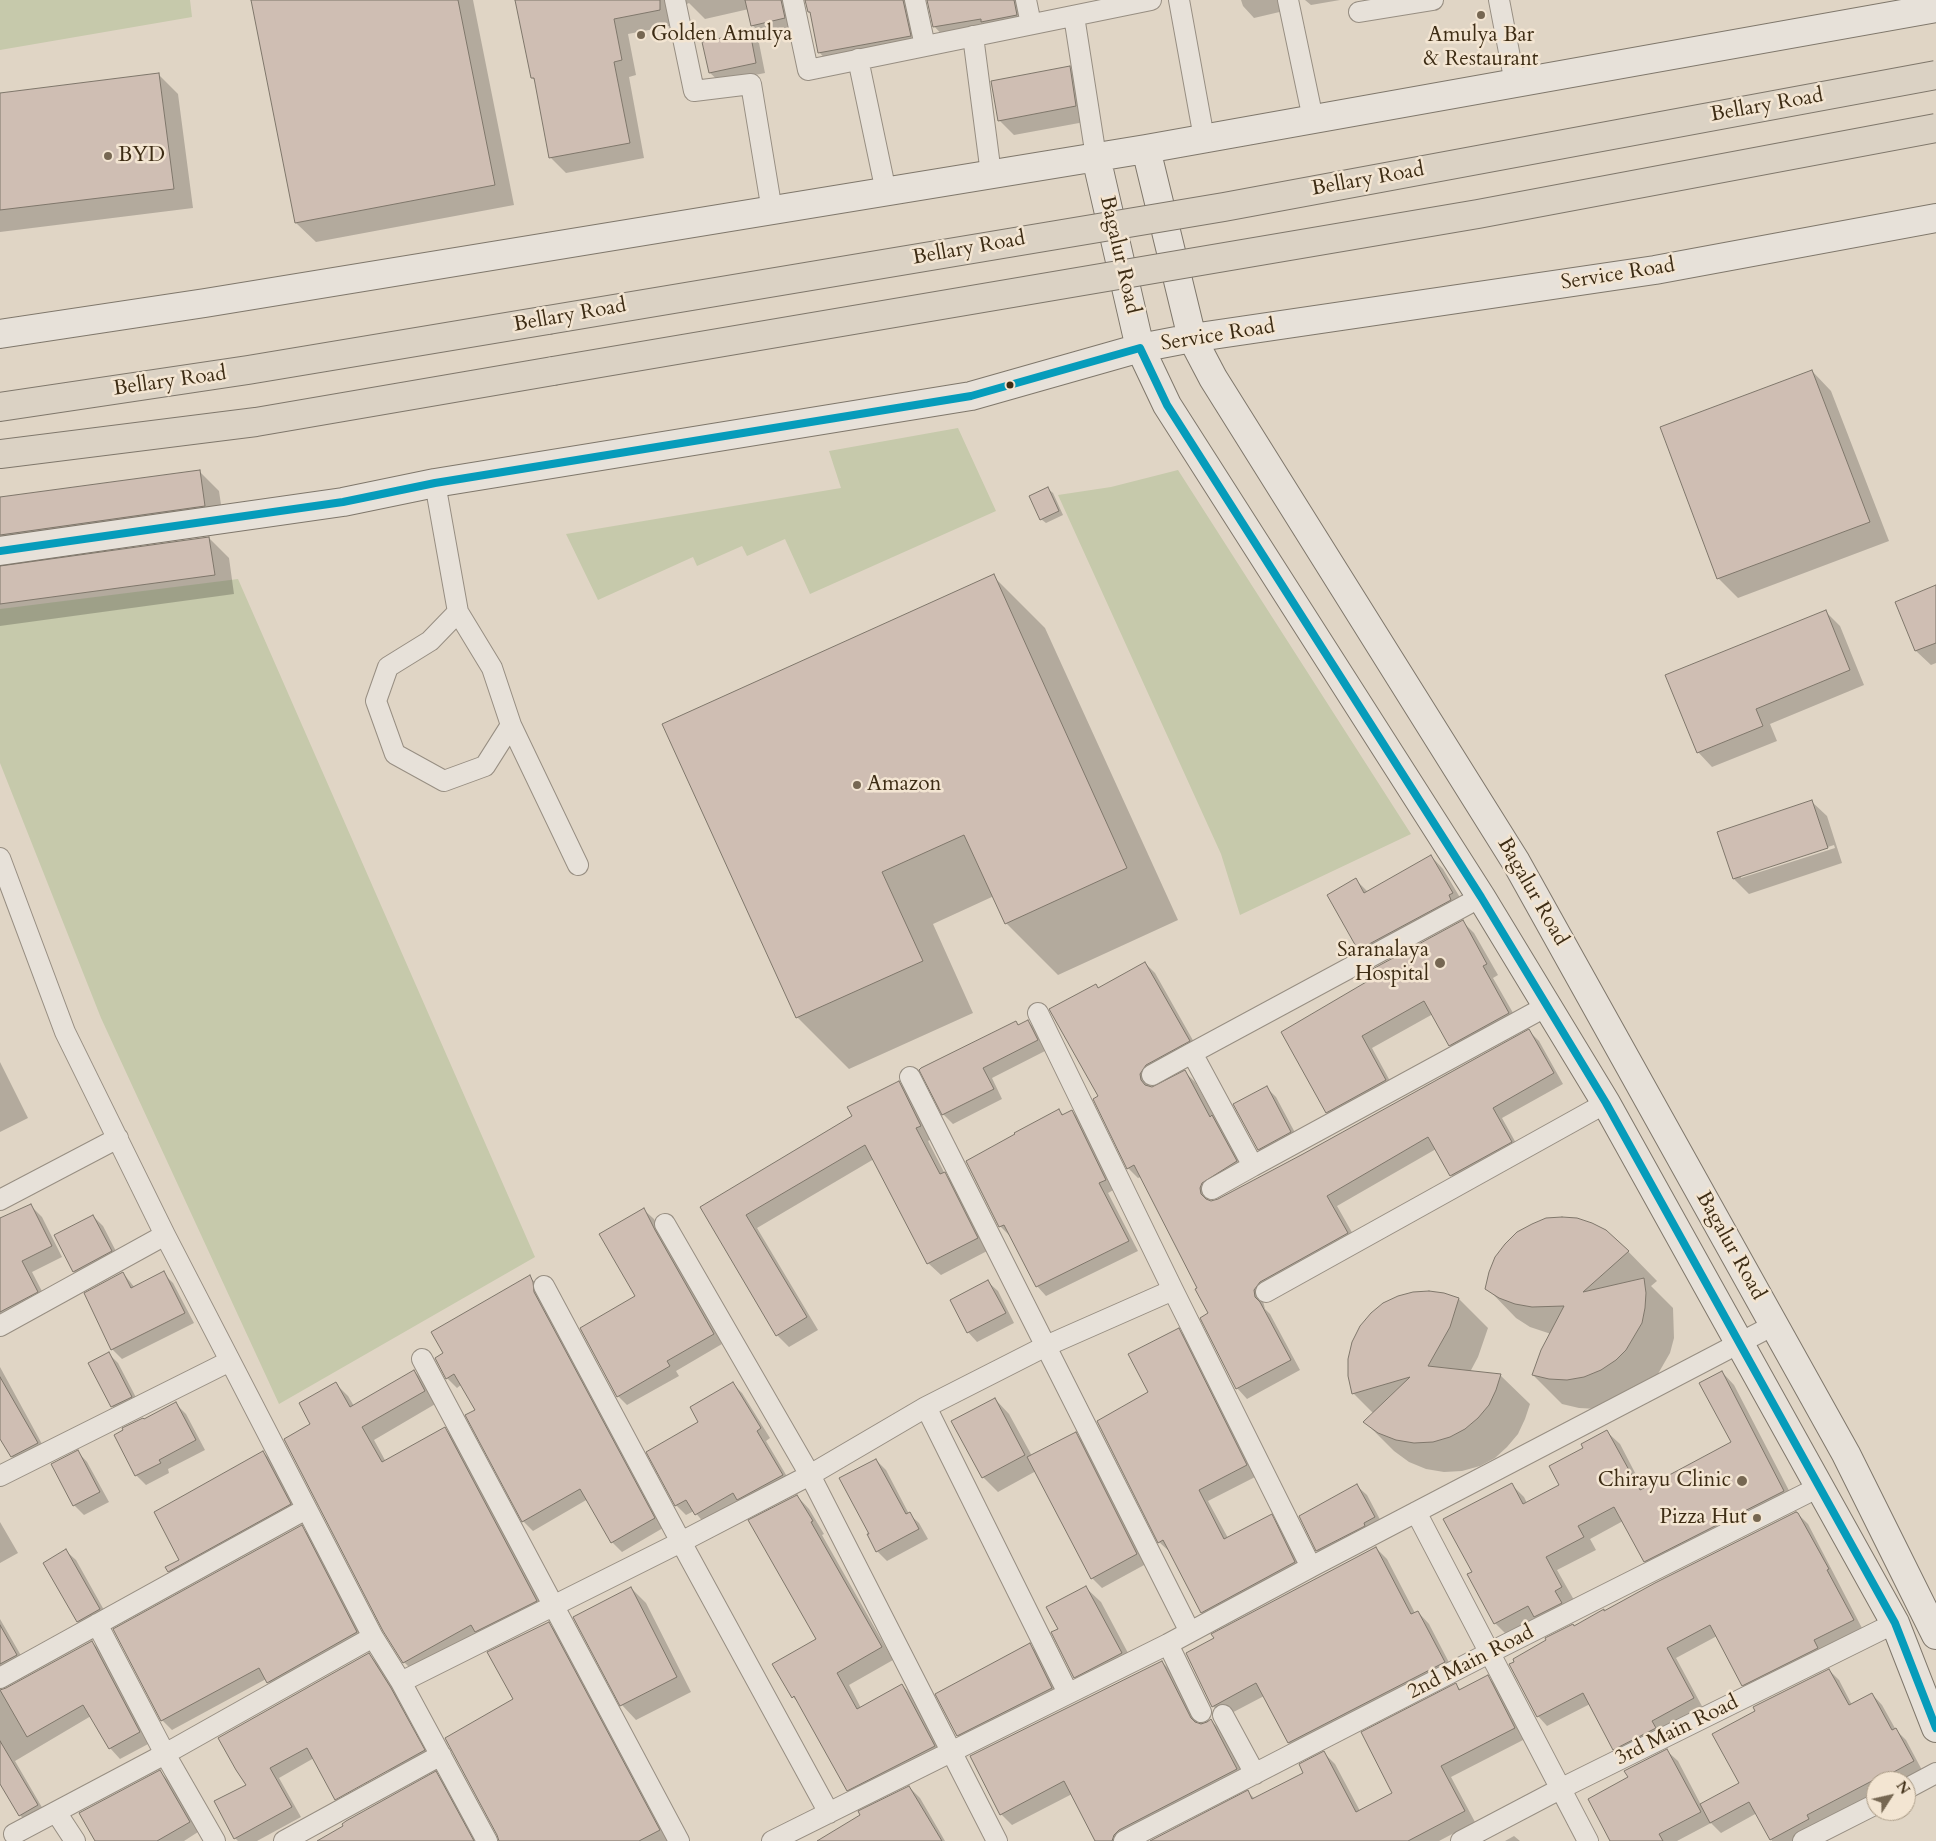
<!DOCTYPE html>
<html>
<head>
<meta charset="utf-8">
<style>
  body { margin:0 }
  #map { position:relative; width:1936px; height:1841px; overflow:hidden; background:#e0d5c5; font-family:Cardo,serif }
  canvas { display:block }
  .north { position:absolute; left:1866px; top:1771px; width:50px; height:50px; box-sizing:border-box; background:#f3e5d2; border:1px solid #aa9b86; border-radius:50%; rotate:55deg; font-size:14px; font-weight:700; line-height:20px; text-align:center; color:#3d2c14 }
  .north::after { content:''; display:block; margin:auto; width:18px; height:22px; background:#766752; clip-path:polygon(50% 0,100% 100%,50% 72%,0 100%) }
</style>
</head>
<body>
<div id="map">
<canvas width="1936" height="1841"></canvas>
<div class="north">N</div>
</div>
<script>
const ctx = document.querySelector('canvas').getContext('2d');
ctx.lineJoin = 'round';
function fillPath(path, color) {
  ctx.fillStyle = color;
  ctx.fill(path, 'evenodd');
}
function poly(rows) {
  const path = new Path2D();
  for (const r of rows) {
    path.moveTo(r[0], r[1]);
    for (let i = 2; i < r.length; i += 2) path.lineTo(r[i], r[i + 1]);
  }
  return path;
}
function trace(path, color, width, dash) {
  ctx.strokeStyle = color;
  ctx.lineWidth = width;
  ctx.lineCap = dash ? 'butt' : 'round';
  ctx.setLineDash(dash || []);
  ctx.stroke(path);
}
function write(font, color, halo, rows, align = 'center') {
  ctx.font = font + ' Cardo,serif';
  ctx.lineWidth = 5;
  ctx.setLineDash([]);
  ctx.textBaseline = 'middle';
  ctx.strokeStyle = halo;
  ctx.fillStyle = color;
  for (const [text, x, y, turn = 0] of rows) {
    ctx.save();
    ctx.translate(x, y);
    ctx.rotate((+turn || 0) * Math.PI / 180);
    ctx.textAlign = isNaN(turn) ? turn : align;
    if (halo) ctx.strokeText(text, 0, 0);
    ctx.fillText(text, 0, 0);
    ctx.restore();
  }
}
fillPath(poly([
  [0,0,190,0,192,17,0,50],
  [958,428,996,511,810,594,785,539,747,556,742,546,697,566,693,557,598,600,566,534,841,488,829,451],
  [1178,470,1411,834,1240,915,1221,854,1058,495,1111,487],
  [238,579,535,1257,279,1404,101,1018,0,763,0,609]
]), '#c6c9ab');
fillPath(poly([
  [268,0,473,0,514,205,316,242,296,223],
  [517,0,796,0,799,33,768,40,752,25,749,9,705,19,689,3,683,6,680,24,628,34,636,75,629,77,644,158,566,173,550,157,536,81,532,78],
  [806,0,922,0,921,47,830,64,819,52,812,15,809,12],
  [927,0,1026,0,1027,26,945,38,934,26],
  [1241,0,1298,0,1288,10,1254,18,1243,6],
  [1301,0,1340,0,1311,5,1305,0],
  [749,34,759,43,765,73,720,82,710,73],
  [1069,68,1084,82,1090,121,1014,135,999,120],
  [158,74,178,94,193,208,0,232,0,94],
  [1812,371,1831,391,1889,541,1738,598,1718,578],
  [199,471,219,491,224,525,10,559,3,568,209,538,229,558,234,594,0,626,0,499],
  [1048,489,1053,493,1063,515,1046,523,1041,519],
  [993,576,1045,628,1178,920,1058,975,1006,923,994,896,933,924,973,1013,849,1069,797,1017,664,724],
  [1936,587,1936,663,1931,665,1916,651,1897,602],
  [1826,612,1840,626,1864,685,1770,724,1777,741,1712,767,1698,752],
  [1812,802,1827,816,1842,863,1749,894,1734,879,1719,832],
  [1834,845,1835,848,1741,878,1741,876],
  [1431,856,1443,869,1465,906,1371,962,1359,949,1356,880,1368,892],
  [1463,922,1474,933,1498,975,1493,978,1520,1025,1462,1056,1450,1045,1433,1014,1372,1048,1396,1092,1338,1123,1327,1112,1375,979],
  [1145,963,1155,973,1199,1051,1156,1075,1150,1085,1150,1088,1152,1088,1185,1072,1195,1082,1246,1172,1212,1193,1210,1202,1218,1201,1529,1031,1539,1041,1563,1084,1502,1118,1521,1152,1461,1185,1451,1175,1436,1149,1337,1206,1358,1243,1263,1301,1265,1309,1270,1314,1300,1370,1247,1399,1237,1388,1199,1289,1141,1177,1138,1178,1128,1168,1100,1097,1099,989],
  [1028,1021,1037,1031,1047,1050,992,1078,1002,1099,953,1124,943,1114,1015,1022,1019,1026],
  [0,1062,28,1118,0,1132],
  [899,1082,911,1094,933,1138,928,1141,945,1174,957,1186,989,1250,941,1275,928,1263,874,1159,757,1228,818,1330,789,1347,777,1335,701,1207,853,1117],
  [1266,1087,1276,1097,1300,1142,1268,1159,1259,1149],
  [1059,1111,1064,1115,1072,1111,1081,1121,1115,1189,1108,1193,1138,1251,1046,1296,1037,1286,1010,1236,1000,1226,1016,1135],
  [31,1206,42,1217,62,1257,32,1272,48,1303,0,1334,0,1221],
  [644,1210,654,1219,664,1241,722,1344,676,1371,679,1376,627,1405,618,1396,637,1296],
  [93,1216,103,1226,121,1261,83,1281,74,1272],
  [1606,1231,1618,1241,1657,1281,1651,1286,1673,1308,1674,1338,1670,1353,1655,1379,1597,1409,1579,1408,1562,1404,1533,1375,1551,1334,1530,1327,1516,1318,1487,1288],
  [123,1273,135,1288,163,1273,173,1283,194,1323,122,1359,112,1349],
  [529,1277,539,1286,663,1528,622,1552,612,1542,588,1499,533,1531,523,1521,476,1410,462,1384,457,1388,447,1378,445,1354],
  [988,1282,998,1291,1014,1323,977,1342,968,1332],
  [1459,1299,1488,1328,1478,1357,1470,1372,1500,1375,1530,1404,1525,1419,1518,1434,1507,1447,1495,1458,1480,1466,1462,1471,1444,1472,1426,1469,1409,1462,1394,1451,1365,1422,1374,1414,1353,1393],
  [1179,1330,1189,1340,1257,1476,1208,1501,1228,1538,1271,1516,1282,1526,1305,1573,1212,1623,1202,1612,1170,1552,1159,1542,1150,1393],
  [109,1354,118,1363,141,1407,122,1416,112,1406],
  [0,1367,48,1455,23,1468,12,1457,0,1436],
  [414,1371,427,1384,437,1403,374,1440,386,1462,444,1428,457,1441,548,1614,417,1675,404,1662,312,1424,335,1383,348,1396,354,1406],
  [1722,1372,1734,1385,1796,1504,1657,1574,1645,1561,1623,1521,1590,1539,1596,1550,1557,1570,1574,1600,1508,1636,1495,1623,1473,1572,1511,1484,1524,1497,1527,1503,1561,1485,1584,1448,1607,1432,1620,1444,1644,1490,1733,1442],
  [733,1384,742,1393,770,1438,766,1441,792,1485,705,1524,694,1511,686,1515,676,1505,648,1452,700,1422],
  [995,1399,1009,1414,1032,1456,1075,1433,1085,1443,1146,1564,1102,1588,1092,1578,1036,1471,998,1492,983,1477],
  [176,1404,186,1414,205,1450,168,1469,169,1473,146,1485,136,1475,144,1421],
  [78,1452,87,1462,109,1502,84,1515,74,1505],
  [263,1452,275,1464,302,1516,181,1583,169,1571,181,1561],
  [876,1460,886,1470,909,1514,919,1523,928,1539,887,1561,877,1551,869,1535,870,1534],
  [1357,1486,1367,1495,1384,1527,1327,1560,1317,1550],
  [797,1496,809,1509,824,1534,822,1535,893,1660,849,1685,861,1708,902,1685,914,1698,947,1759,860,1802,848,1790,801,1705,793,1697,818,1639],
  [1798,1514,1808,1524,1863,1630,1752,1695,1743,1685,1717,1636,1676,1658,1703,1708,1624,1758,1614,1749,1590,1704,1547,1726,1538,1716,1574,1627],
  [0,1522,18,1553,0,1563],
  [301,1527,311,1536,366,1642,278,1692,266,1679,172,1730,162,1720],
  [1376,1548,1387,1559,1415,1613,1418,1612,1429,1624,1455,1674,1300,1754,1289,1743,1264,1696,1224,1717,1213,1706],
  [66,1551,76,1560,109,1619,87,1631,78,1621],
  [631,1588,646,1603,691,1692,636,1720,622,1705,574,1617],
  [1086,1588,1101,1602,1136,1668,1089,1692,1075,1677,1060,1629],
  [0,1619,27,1666,0,1684],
  [548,1623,559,1634,669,1841,500,1841,515,1699],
  [92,1642,103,1653,150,1743,120,1759,110,1748,91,1716,15,1761,47,1816,30,1826,20,1815,0,1781,0,1691,6,1690],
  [1030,1645,1040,1655,1061,1698,967,1745,958,1735],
  [369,1654,378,1664,400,1699,433,1760,398,1780,389,1770,339,1797,314,1758,279,1778,301,1817,257,1841,238,1841,235,1838,248,1785],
  [1162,1662,1173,1673,1198,1724,1211,1720,1221,1731,1247,1780,1130,1841,1096,1841,1072,1794,1012,1825,1001,1814],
  [1829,1670,1839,1680,1852,1705,1872,1694,1882,1705,1896,1730,1906,1740,1923,1772,1906,1781,1876,1781,1876,1794,1817,1825,1809,1841,1772,1841,1757,1813,1721,1833,1711,1823,1677,1841,1612,1841,1629,1778,1667,1751,1678,1761,1701,1805,1741,1784],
  [1488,1677,1499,1688,1525,1739,1451,1777,1475,1822,1439,1841,1153,1841,1248,1792,1255,1799,1305,1773,1324,1753,1335,1764,1360,1811,1394,1794,1456,1685,1461,1690],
  [160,1772,169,1781,198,1832,184,1841,95,1841],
  [436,1773,446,1784,477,1841,319,1841],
  [909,1787,920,1798,945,1841,818,1841],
  [1514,1836,1520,1841,1505,1841]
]), '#0003');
const building = poly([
  [251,0,458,0,495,185,295,223,251,0],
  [515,0,660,0,660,10,614,19,622,60,614,62,630,143,549,158,534,78,531,78,515,0],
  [745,0,781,0,785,18,751,26,745,0],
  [805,0,903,0,911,36,818,53,810,12,808,12,805,0],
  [927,0,1014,0,1017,15,981,22,981,19,933,27,927,0],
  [750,32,756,63,709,73,702,42,750,32],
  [1070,66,1076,106,998,121,991,81,1070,66],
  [159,73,174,189,0,210,0,93,159,73],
  [1812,370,1870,522,1717,579,1660,427,1812,370],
  [200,470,205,506,0,535,0,497,200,470],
  [1048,487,1059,511,1040,520,1029,496,1048,487],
  [209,537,215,575,0,604,0,566,209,537],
  [994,574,1127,868,1005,924,964,835,882,872,923,961,796,1018,662,724,994,574],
  [1936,585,1936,643,1915,651,1895,602,1936,585],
  [1826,610,1850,670,1756,709,1763,726,1697,753,1665,675,1826,610],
  [1812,800,1828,848,1733,879,1717,832,1812,800],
  [1431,855,1453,893,1449,895,1451,900,1358,950,1327,895,1356,878,1364,893,1431,855],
  [1463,920,1487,964,1483,966,1509,1013,1449,1046,1424,1001,1362,1036,1386,1080,1326,1113,1281,1032,1373,978,1369,971,1463,920],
  [1145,962,1190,1041,1146,1065,1140,1074,1141,1080,1145,1085,1152,1087,1185,1070,1210,1117,1212,1115,1237,1161,1202,1183,1200,1188,1201,1194,1206,1199,1211,1201,1218,1199,1303,1154,1529,1029,1554,1073,1493,1108,1512,1142,1450,1176,1428,1137,1327,1196,1348,1233,1260,1282,1254,1290,1255,1297,1260,1302,1291,1360,1236,1389,1200,1318,1208,1313,1195,1289,1197,1288,1134,1165,1127,1169,1093,1099,1098,1096,1049,1009,1096,984,1098,988,1145,962],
  [1028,1020,1038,1040,983,1068,994,1089,942,1115,919,1070,921,1068,1016,1021,1018,1025,1028,1020],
  [899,1081,921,1126,916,1128,940,1174,945,1172,978,1238,927,1264,865,1145,746,1215,807,1317,776,1336,700,1207,852,1116,847,1107,899,1081],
  [1267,1086,1291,1132,1258,1150,1233,1104,1267,1086],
  [1059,1109,1062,1115,1072,1110,1106,1180,1099,1183,1129,1241,1036,1287,1004,1225,999,1227,966,1161,1015,1134,1014,1133,1059,1109],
  [31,1204,52,1246,22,1261,38,1292,0,1312,0,1218,31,1204],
  [644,1208,655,1230,714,1334,667,1361,670,1366,617,1397,580,1328,635,1296,599,1234,644,1208],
  [93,1215,112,1251,73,1272,54,1235,93,1215],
  [1562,1217,1577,1218,1592,1223,1606,1230,1629,1251,1583,1292,1644,1278,1646,1293,1645,1308,1642,1323,1626,1350,1616,1360,1601,1370,1584,1377,1567,1380,1549,1379,1532,1375,1541,1350,1564,1306,1532,1307,1515,1304,1499,1298,1485,1289,1489,1272,1495,1257,1505,1244,1517,1232,1532,1224,1546,1218,1562,1217],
  [164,1271,185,1313,111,1350,84,1293,123,1272,131,1288,164,1271],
  [530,1275,533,1282,534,1292,655,1518,611,1543,580,1489,522,1522,465,1415,475,1410,454,1374,446,1379,435,1358,443,1353,431,1332,530,1275],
  [988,1280,1006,1313,967,1333,950,1300,988,1280],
  [1429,1291,1444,1293,1459,1298,1450,1327,1428,1366,1501,1374,1496,1390,1489,1405,1478,1418,1465,1429,1450,1437,1433,1442,1414,1443,1396,1440,1378,1433,1363,1422,1410,1377,1352,1394,1348,1376,1348,1359,1352,1342,1360,1326,1371,1313,1383,1303,1398,1296,1413,1292,1429,1291],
  [1179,1328,1247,1465,1199,1490,1224,1539,1272,1514,1295,1562,1201,1613,1163,1540,1158,1543,1097,1421,1148,1392,1128,1354,1179,1328],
  [109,1352,132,1397,111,1407,88,1363,109,1352],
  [414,1370,425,1391,362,1427,382,1462,445,1427,537,1601,475,1632,471,1625,403,1663,383,1631,284,1439,310,1424,299,1403,336,1382,350,1407,414,1370],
  [1722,1371,1784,1491,1644,1562,1614,1507,1578,1526,1584,1537,1546,1557,1562,1587,1555,1591,1562,1603,1534,1617,1528,1606,1494,1624,1467,1574,1472,1572,1443,1519,1512,1483,1523,1504,1559,1485,1549,1466,1583,1448,1581,1444,1607,1430,1640,1490,1658,1481,1731,1442,1699,1383,1722,1371],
  [0,1377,38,1443,11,1457,0,1439,0,1377],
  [733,1382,761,1428,757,1431,783,1475,737,1500,733,1493,695,1515,686,1500,675,1506,646,1452,698,1422,690,1407,733,1382],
  [995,1398,1025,1455,982,1478,951,1421,995,1398],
  [176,1402,196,1440,159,1460,161,1463,135,1476,114,1435,123,1430,122,1428,143,1418,144,1419,176,1402],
  [1076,1432,1137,1554,1091,1579,1027,1457,1076,1432],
  [78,1450,100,1492,73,1506,51,1464,78,1450],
  [263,1451,291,1504,168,1572,165,1567,179,1560,154,1512,263,1451],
  [876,1459,906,1514,910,1512,919,1529,876,1552,867,1534,869,1534,839,1478,876,1459],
  [1357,1484,1375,1517,1364,1523,1365,1526,1316,1551,1299,1516,1357,1484],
  [797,1495,813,1521,811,1522,882,1647,837,1673,857,1709,902,1684,935,1746,847,1791,794,1696,792,1698,772,1664,816,1639,748,1520,797,1495],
  [1796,1512,1798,1513,1829,1569,1827,1570,1854,1620,1814,1640,1818,1648,1742,1686,1710,1625,1667,1648,1694,1698,1652,1721,1656,1728,1613,1750,1583,1693,1537,1717,1509,1664,1514,1662,1513,1659,1546,1640,1545,1638,1573,1624,1574,1626,1604,1609,1604,1611,1655,1583,1796,1512],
  [302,1525,357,1632,267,1683,259,1668,161,1721,113,1629,302,1525],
  [1376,1547,1411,1614,1418,1611,1445,1662,1288,1743,1256,1683,1212,1707,1186,1653,1214,1638,1211,1634,1376,1547],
  [66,1549,100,1609,77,1622,43,1563,66,1549],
  [1086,1586,1122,1653,1074,1678,1051,1632,1058,1629,1046,1607,1086,1586],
  [631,1587,677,1677,620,1706,573,1617,631,1587],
  [549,1622,660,1830,639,1841,499,1841,497,1835,445,1738,513,1699,487,1652,549,1622],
  [0,1625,17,1655,0,1664,0,1625],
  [92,1641,140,1732,109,1749,83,1705,27,1737,0,1690,6,1688,92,1641],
  [1030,1643,1052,1688,957,1736,935,1694,1030,1643],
  [369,1653,391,1688,425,1750,335,1800,307,1748,270,1768,292,1807,234,1839,214,1801,246,1785,236,1770,218,1738,369,1653],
  [1162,1661,1191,1718,1195,1722,1201,1724,1207,1722,1211,1719,1237,1769,1119,1830,1114,1835,1112,1841,1095,1841,1064,1781,1000,1815,970,1756,1162,1661],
  [1829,1669,1849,1705,1872,1693,1892,1730,1896,1728,1914,1761,1890,1774,1889,1772,1807,1815,1809,1819,1770,1840,1749,1802,1710,1823,1700,1804,1739,1783,1712,1734,1755,1711,1753,1707,1829,1669],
  [1488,1675,1515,1728,1441,1766,1465,1811,1408,1841,1150,1841,1248,1790,1252,1799,1303,1773,1299,1764,1324,1751,1356,1812,1392,1793,1361,1732,1456,1683,1459,1690,1488,1675],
  [0,1741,38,1805,19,1816,0,1784,0,1741],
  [1667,1749,1701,1812,1659,1834,1663,1841,1610,1841,1588,1799,1628,1777,1624,1771,1667,1749],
  [160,1770,190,1822,157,1841,95,1841,79,1813,160,1770],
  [436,1771,474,1841,317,1841,343,1826,342,1824,346,1821,436,1771],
  [909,1786,942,1841,817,1841,860,1815,858,1811,909,1786]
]);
fillPath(building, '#cfbeb3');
trace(building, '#7f776b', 1);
const minor = poly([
  [675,0,694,91,751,84,772,211],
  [793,0,808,70,1151,0],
  [915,0,925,46],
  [1026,0,1031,24],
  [1179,0,1204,138],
  [1288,0,1313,119],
  [1499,0,1515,83],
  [1359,12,1433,0],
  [1074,16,1096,157],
  [973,36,991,174],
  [858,59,886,192],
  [435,483,458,612,430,641,388,667,376,701,395,754,444,781,485,766,511,725,492,668,458,612],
  [511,725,578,865],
  [0,858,65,1032,165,1235,373,1637,401,1682,487,1841],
  [1481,897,1192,1053,1253,1166,1547,1006],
  [1038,1013,1173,1290,1311,1567,1774,1325],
  [1152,1075,1192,1053],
  [910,1077,1190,1632],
  [1212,1189,1253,1166],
  [0,1200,118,1138],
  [665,1224,810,1475,997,1841],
  [544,1286,681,1542,829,1813],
  [1266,1292,1606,1103],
  [0,1326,165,1235],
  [422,1359,679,1841],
  [926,1407,1068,1693],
  [0,1476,230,1361],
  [1416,1512,1588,1841],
  [1168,1644,1201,1712],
  [0,1678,306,1509],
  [401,1682,681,1542,810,1475,926,1407,1046,1346,1173,1290],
  [1223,1715,1255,1774],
  [1906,1789,1936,1773],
  [56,1812,75,1841],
  [14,1834,165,1754,97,1624],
  [215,1841,165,1754,373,1637],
  [284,1841,441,1755],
  [772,1841,1168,1644,1311,1567],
  [1124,1841,1489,1653,1819,1487],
  [1461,1841,1560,1789,1895,1623],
  [1803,1841,1876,1804]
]);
const secondary = poly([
  [1146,149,1192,338,1213,378,1516,862,1846,1454,1936,1635],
  [1096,157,1140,348,1167,405,1481,897,1606,1103,1895,1623,1936,1728],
  [0,334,205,303,1146,149,1936,8],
  [0,551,343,502,435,483,971,396,1140,348,1192,338,1655,270,1936,218]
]);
const trunk = poly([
  [0,407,248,370,548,320],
  [0,454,256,422,553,371]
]);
trace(minor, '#978e82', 22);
trace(secondary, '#7f776b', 30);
trace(trunk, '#7f776b', 30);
trace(minor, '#e7e1d9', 20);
trace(secondary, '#e7e1d9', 28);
trace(trunk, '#dbd2c4', 28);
const trunkBridge = poly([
  [548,320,1224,207,1936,75],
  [553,371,1478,214,1936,128]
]);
trace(trunkBridge, '#7f776b', 30, []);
trace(trunkBridge, '#dbd2c4', 28);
trace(poly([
  [0,551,343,502,435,483,971,396,1140,348,1167,405,1481,897,1606,1103,1895,1623,1936,1728]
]), '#069cbb', 8);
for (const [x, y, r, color] of [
  [1481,15,5,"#766752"],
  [641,35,5,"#766752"],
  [108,156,5,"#766752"],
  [1010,385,4.5,"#3d2c14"],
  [857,785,5,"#766752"],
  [1440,963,6,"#766752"],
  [1742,1481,6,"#766752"],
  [1757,1518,5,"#766752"]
]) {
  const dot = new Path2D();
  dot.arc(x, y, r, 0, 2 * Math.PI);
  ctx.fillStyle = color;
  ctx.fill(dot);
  trace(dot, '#f3e5d2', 2);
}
write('21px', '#3d2c14', '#f3e5d2', [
  ["Golden Amulya",651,35],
  ["Amulya Bar",1481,36,"center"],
  ["& Restaurant",1481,60,"center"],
  ["BYD",118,156],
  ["Amazon",867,785],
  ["Saranalaya",1429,951,"right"],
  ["Hospital",1429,975,"right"],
  ["Chirayu Clinic",1731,1481,"right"],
  ["Pizza Hut",1747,1518,"right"]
], 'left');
write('21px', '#3d2c14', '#f3e5d2', [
  ["Bellary Road",1767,106,-10],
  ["Bellary Road",1368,180,-10],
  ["Bellary Road",969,249,-10],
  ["Bagalur Road",1119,255,77],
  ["Service Road",1618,275,-9],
  ["Bellary Road",570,316,-10],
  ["Service Road",1218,336,-9],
  ["Bellary Road",170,382,-8],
  ["Bagalur Road",1532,892,60],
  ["Bagalur Road",1730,1246,61],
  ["2nd Main Road",1471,1663,-27],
  ["3rd Main Road",1677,1731,-26]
]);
</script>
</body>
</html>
